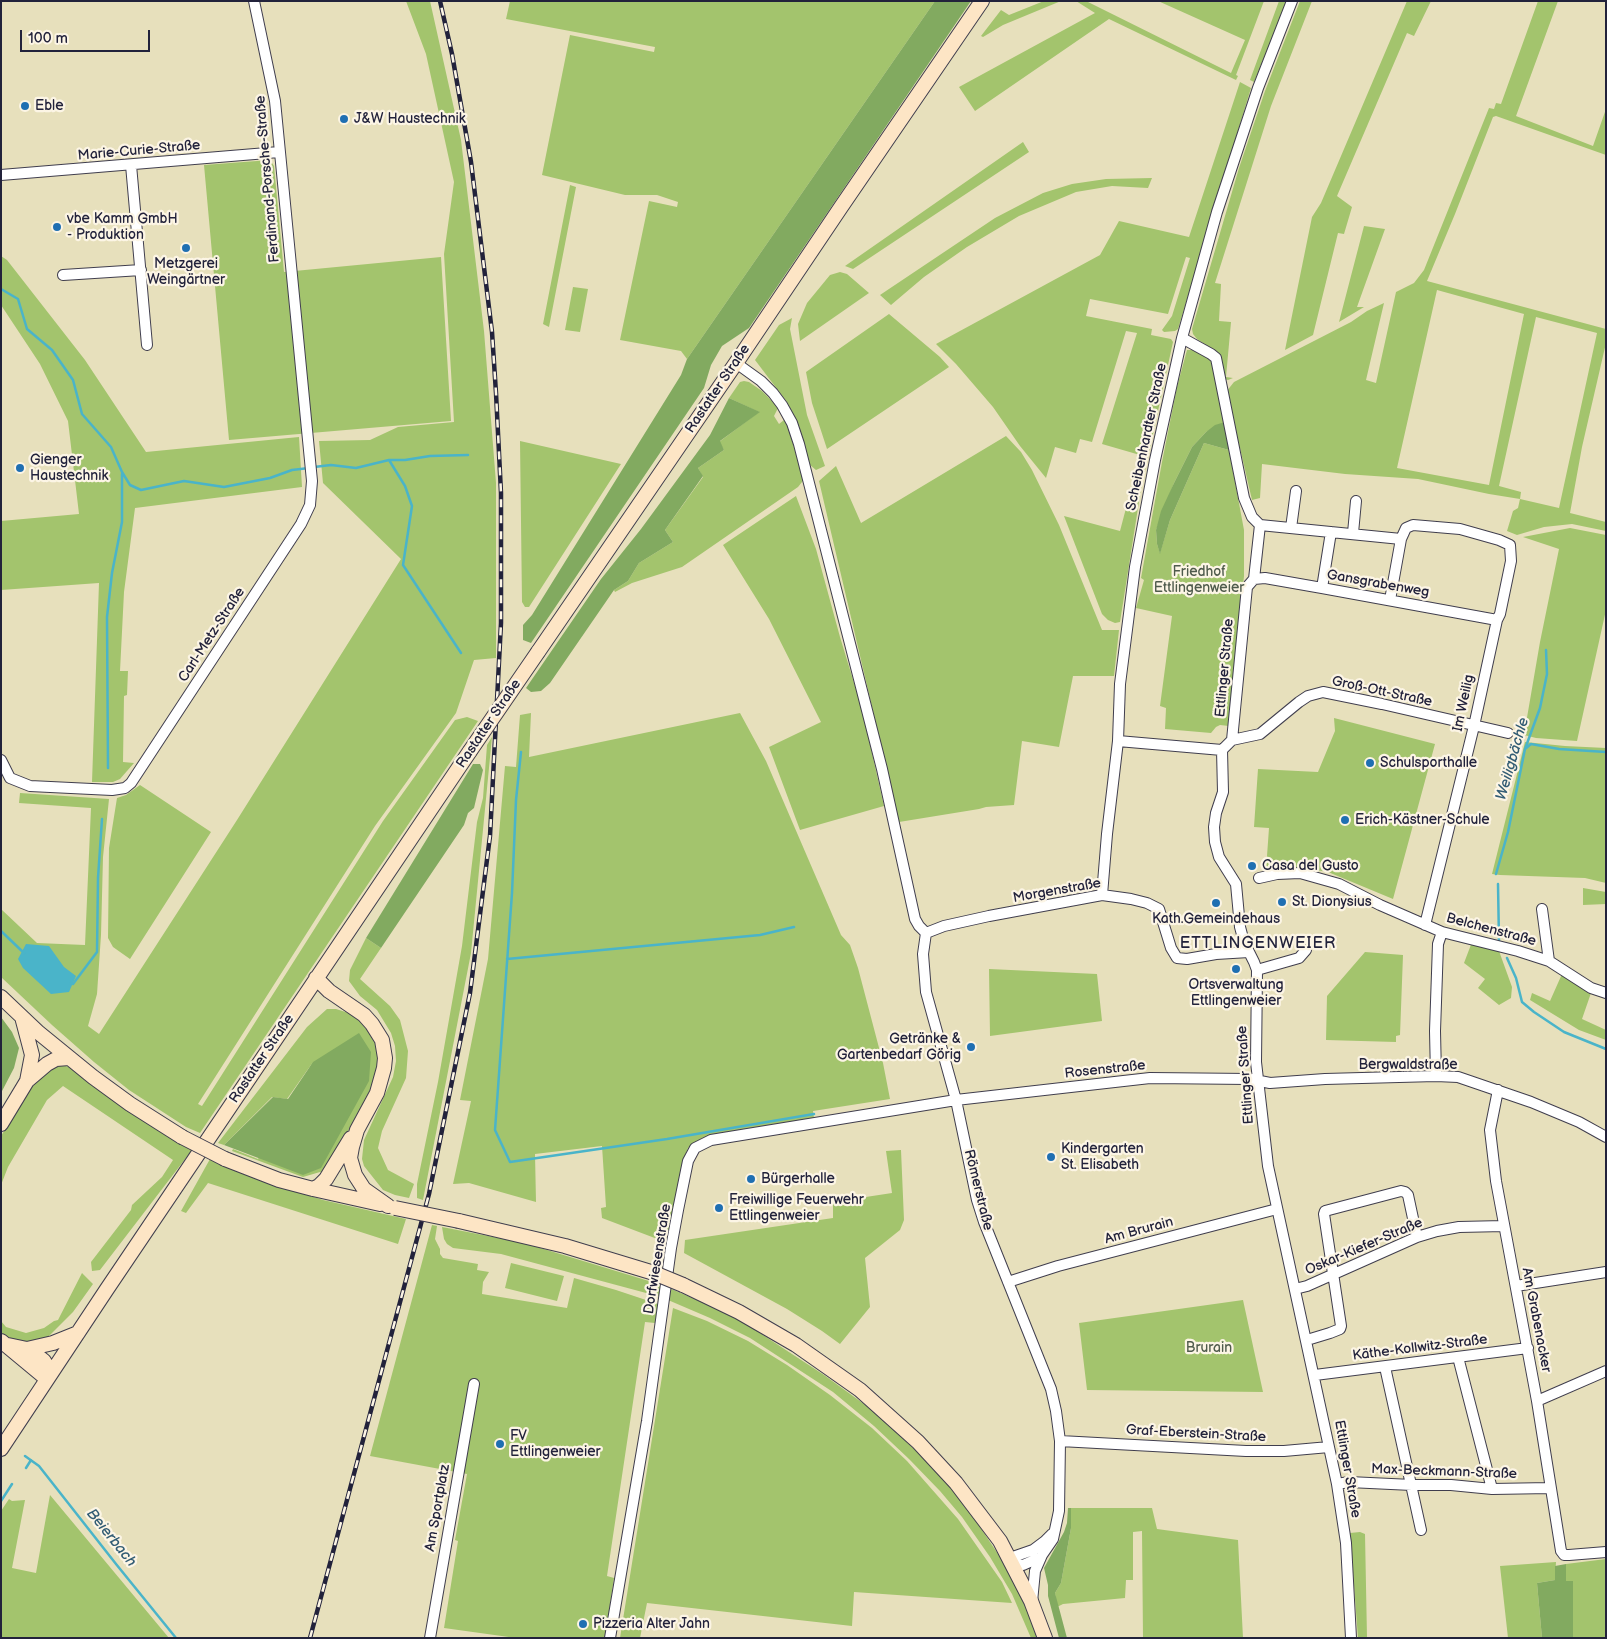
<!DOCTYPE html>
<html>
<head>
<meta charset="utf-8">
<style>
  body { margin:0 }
  #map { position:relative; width:1607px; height:1639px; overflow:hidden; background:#e7e0bc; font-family:"Balsamiq Sans",sans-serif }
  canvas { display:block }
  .frame { position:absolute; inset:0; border:2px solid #22223b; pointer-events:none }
  .scale { position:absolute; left:20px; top:30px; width:130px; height:22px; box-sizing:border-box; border:2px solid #22223b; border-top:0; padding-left:6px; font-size:15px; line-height:18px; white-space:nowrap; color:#22223b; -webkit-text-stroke:4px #fcf5e5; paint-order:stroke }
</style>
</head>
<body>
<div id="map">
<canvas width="1607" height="1639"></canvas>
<div class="frame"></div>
<div class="scale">100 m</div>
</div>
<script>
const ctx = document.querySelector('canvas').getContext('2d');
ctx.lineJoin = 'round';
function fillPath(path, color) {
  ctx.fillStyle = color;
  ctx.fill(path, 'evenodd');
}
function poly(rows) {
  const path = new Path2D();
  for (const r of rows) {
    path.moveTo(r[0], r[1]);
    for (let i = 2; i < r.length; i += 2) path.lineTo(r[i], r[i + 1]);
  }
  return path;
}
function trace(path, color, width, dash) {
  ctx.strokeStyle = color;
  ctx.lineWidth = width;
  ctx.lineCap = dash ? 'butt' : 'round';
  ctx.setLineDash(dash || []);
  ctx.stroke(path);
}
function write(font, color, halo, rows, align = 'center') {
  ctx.font = font + ' "Balsamiq Sans",sans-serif';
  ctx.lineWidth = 4.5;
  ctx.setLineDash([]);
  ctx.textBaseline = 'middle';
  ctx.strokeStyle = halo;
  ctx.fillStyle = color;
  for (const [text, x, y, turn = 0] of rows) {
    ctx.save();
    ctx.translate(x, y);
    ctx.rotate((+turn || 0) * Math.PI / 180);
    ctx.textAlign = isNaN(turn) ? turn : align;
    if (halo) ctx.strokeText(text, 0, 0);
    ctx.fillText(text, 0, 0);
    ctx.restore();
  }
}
fillPath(poly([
  [406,1,430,1,461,140,484,331,496,483,496,658,474,660,456,713,375,826,198,1104,202,1106,383,821,455,720,467,717,478,721,200,1133,186,1127,129,1090,94,1062,52,1025,1,977,1,909,37,943,85,945,91,808,19,803,20,793,109,799,103,857,101,935,97,994,88,1026,99,1034,237,820,401,559,323,483,319,441,370,440,398,427,454,422,444,254,454,182,426,54],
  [510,1,935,1,687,359,681,351,620,340,649,201,677,207,678,202,657,195,625,195,542,175,570,35,654,52,655,47,506,19],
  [1044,1,1061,1,1003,25,983,37,981,36,1001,10,1009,15],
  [1076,1,1086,1,1231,73,1245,40,1158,1,1264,1,1236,75,1238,76,1236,80,1109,19,975,111,959,87,1095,13],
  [1279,1,1287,1,1254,82,1250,80],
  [1300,1,1312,1,1271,106,1215,283,1221,284,1219,321,1231,322,1226,377,1233,378,1228,380,1225,379,1220,356,1217,352,1197,339,1193,334,1192,329,1239,168,1265,91],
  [1407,1,1431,1,1414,36,1407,33,1337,196,1352,207,1344,234,1338,233,1313,335,1285,350,1312,217,1321,203],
  [1538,1,1558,1,1516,116,1593,146,1606,109,1606,155,1496,116,1493,117,1455,214,1427,281,1606,329,1606,343,1582,447,1570,513,1606,522,1606,531,1572,524,1544,527,1517,535,1507,531,1513,511,1518,508,1520,499,1489,494,1418,479,1345,474,1262,464,1260,498,1252,500,1240,448,1236,448,1226,392,1234,382,1351,322,1367,311,1384,303,1366,380,1376,383,1396,292,1414,283,1424,270,1489,108,1494,109,1496,103,1501,104],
  [1437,290,1524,314,1489,485,1397,468],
  [1536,317,1597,333,1559,508,1520,499,1521,492,1499,486],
  [1240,82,1251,88,1178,329,1175,331,1164,332,1162,330,1172,316,1190,258,1186,257,1168,314,1090,299,1086,316,1152,329,1151,335,1171,339,1173,342,1141,489,1120,622,1115,623,1108,620,1102,614,1064,516,1120,531,1140,455,1102,444,1137,333,1126,331,1092,442,1080,439,1076,453,1055,447,1046,478,1020,446,993,407,956,364,936,344,1100,255,1119,221,1189,237],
  [1023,142,1029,152,853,269,845,266],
  [270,160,274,166,284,272,441,257,451,421,229,440,204,165],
  [1152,178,1148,188,1112,186,1076,192,1019,216,967,247,924,277,891,305,880,295,995,218,1043,193,1072,184,1106,179],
  [570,185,576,187,549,327,543,324],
  [1364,226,1385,229,1357,307,1364,307,1339,322],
  [1,256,7,260,85,360,146,452,299,437,302,487,135,508,124,592,120,671,128,671,127,695,124,696,123,762,134,763,120,779,113,782,92,782,99,583,1,590,1,521,79,514,68,421,40,364,1,305],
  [840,272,847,274,869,293,800,341,798,324,807,303,830,275],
  [573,287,588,289,580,332,565,330],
  [889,314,940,357,949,367,827,449,812,403,806,372],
  [792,318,790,329,807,415,825,466,816,470,810,465,799,426,787,402,755,360,779,325],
  [1187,350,1197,350,1208,356,1212,362,1225,422,1206,432,1192,447,1174,483,1156,530,1157,544,1160,553,1170,520,1204,443,1229,450,1244,530,1244,576,1229,726,1220,725,1216,727,1211,733,1165,729,1166,708,1160,706,1172,616,1136,608,1144,580,1141,578,1162,462,1177,387],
  [744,381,749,382,762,391,775,404,778,408,774,416,779,424,784,420,788,425,803,480,802,482,798,487,682,567,632,583,615,592,614,590,628,581,639,563,673,542,665,530,703,477,698,468,724,450,719,442,759,412,729,398,740,382],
  [1006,436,1021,452,1032,470,1059,525,1102,630,1119,630,1114,676,1073,676,1059,747,1022,741,1014,805,986,807,979,809,899,822,819,481,836,466,861,523],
  [520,441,621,464,529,607,525,607,522,602],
  [796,496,816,549,840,637,862,709,884,806,800,830,769,747,821,722,769,619,723,545],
  [1570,528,1606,535,1606,610,1577,741,1536,738,1524,735,1540,642,1559,549,1523,537],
  [531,713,529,757,740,713,766,761,841,935,850,945,858,968,883,1063,890,1099,813,1111,814,1118,702,1138,688,1148,682,1164,673,1220,665,1237,660,1240,602,1218,601,1208,606,1207,602,1146,535,1154,536,1202,469,1183,453,1184,471,1101,460,1100,488,959,505,766,516,767,520,715],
  [1334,718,1435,744,1393,899,1328,872,1310,869,1283,868,1266,870,1269,828,1254,827,1258,769,1318,772,1335,731],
  [492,737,471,953,423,1200,417,1198,417,1184,438,1082,462,946,477,822,483,798,487,745],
  [1525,742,1565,746,1606,748,1606,883,1585,878,1500,875,1492,874],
  [140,785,211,832,130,959,113,947,108,938,109,848,117,798,126,795],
  [1583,888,1606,892,1606,904,1583,905],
  [366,938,381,948,360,979,390,1006,400,1020,408,1051,406,1078,382,1131,378,1148,388,1170,414,1184,409,1198,395,1195,383,1190,364,1166,362,1159,364,1140,393,1077,396,1061,395,1046,391,1033,377,1010,360,996,349,981,350,970],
  [1472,942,1499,951,1512,987,1511,998,1499,1005,1478,988,1485,979,1464,963],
  [1365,952,1403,955,1400,1035,1396,1036,1396,1042,1326,1040,1327,996],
  [989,969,1097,974,1102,1021,990,1036],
  [1562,974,1591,993,1582,1019,1606,1030,1606,1040,1579,1030,1530,1000,1532,993,1550,1001],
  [327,1009,336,1009,352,1014,362,1021,374,1037,380,1054,377,1075,370,1090,325,1174,320,1172,303,1177,232,1151,233,1149,258,1159,313,1062,287,1099,272,1097,224,1145,218,1143,307,1027],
  [59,1064,69,1067,137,1117,192,1150,100,1270,92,1271,91,1262,131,1210,132,1205,162,1177,173,1160,63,1086,47,1100,8,1167,1,1185,1,1136,26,1095,49,1066],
  [901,1150,904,1220,900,1230,865,1258,870,1307,840,1344,822,1331,787,1309,684,1253,685,1240,833,1218,833,1202,892,1193,886,1151],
  [210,1159,270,1183,323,1200,406,1219,398,1244,208,1183,186,1213,181,1211],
  [432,1225,437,1226,435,1239,440,1249,440,1254,443,1258,478,1264,477,1270,489,1272,483,1282,482,1294,567,1308,574,1278,616,1290,658,1304,655,1323,645,1322,607,1576,614,1578,605,1638,516,1638,444,1628,458,1541,455,1540,467,1474,370,1456],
  [442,1227,524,1243,662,1285,734,1316,824,1375,875,1412,934,1468,957,1495,974,1518,1004,1563,1023,1600,1038,1638,1031,1638,1012,1594,990,1557,962,1517,940,1491,909,1459,874,1426,833,1392,750,1338,710,1318,661,1297,501,1254,453,1248,447,1244,444,1239],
  [511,1263,564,1276,557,1301,505,1288],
  [82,1273,93,1284,73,1312,43,1342,21,1344,1,1333,1,1321,6,1327,26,1333,44,1328,54,1321,58,1320],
  [1243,1300,1263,1392,1087,1390,1079,1323],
  [673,1308,707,1321,748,1341,787,1365,830,1395,872,1428,907,1461,958,1519,1002,1582,1012,1603,854,1592,852,1626,647,1603,640,1638,620,1638],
  [50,1495,169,1638,1,1638,1,1511,9,1499,12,1501,25,1500,12,1568,36,1573],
  [1071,1508,1152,1508,1157,1529,1238,1540,1243,1638,1143,1638,1142,1531,1133,1532,1133,1580,1126,1580,1125,1598,1063,1604,1057,1607,1055,1593,1061,1583,1071,1528],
  [1360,1532,1365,1534,1367,1638,1358,1638,1350,1533],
  [1606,1559,1606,1638,1573,1638,1573,1581,1566,1581,1566,1564],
  [1556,1562,1555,1580,1537,1583,1542,1638,1508,1638,1500,1566]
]), '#a3c46d');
fillPath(poly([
  [935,1,971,1,749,328,722,346,711,365,704,388,531,643,523,640,523,625,532,615,681,375,687,359],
  [729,398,760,412,720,441,724,450,698,468,703,476,665,530,673,542,639,563,628,581,614,590,550,683,541,691,531,692,526,688,601,579,641,529,710,435],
  [1225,422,1229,450,1204,443,1170,520,1160,554,1157,544,1156,530,1161,511,1174,483,1192,447,1206,432,1215,425],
  [473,764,480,764,483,770,474,808,468,813,464,825,381,948,366,938],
  [1,1017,12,1032,19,1048,14,1068,1,1093],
  [359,1033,371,1052,369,1081,321,1168,303,1175,224,1145,273,1097,288,1099,313,1062],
  [1068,1508,1071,1508,1071,1528,1061,1583,1055,1593,1067,1638,1059,1638,1048,1596,1048,1585,1044,1568,1064,1532,1067,1523],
  [1566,1564,1566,1581,1573,1581,1573,1638,1542,1638,1537,1583,1555,1580,1555,1566]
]), '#82aa60');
fillPath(poly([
  [26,944,49,946,64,967,76,976,69,992,51,994,23,968,18,959]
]), '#4ab4c9');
trace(poly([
  [1,289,18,299,27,329,52,350,73,380,82,414,111,447,122,472,130,485,141,490,184,481,224,487,270,478,292,470,309,468],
  [389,460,405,486,412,506,403,565,461,653],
  [314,467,331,465,356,468,389,460,405,460,430,456,468,455],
  [1525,749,1531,744,1559,749,1606,752],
  [521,752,516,800,512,893,495,1130,510,1162,667,1139,814,1114],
  [108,768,107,617,112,573,122,522,122,474],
  [1496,874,1508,832,1525,749,1540,708,1547,674,1546,650],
  [1498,884,1499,941],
  [1,931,24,953],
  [1507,958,1516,978,1522,1002,1534,1012,1564,1032,1606,1049],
  [507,959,760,935,794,927],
  [71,983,73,984,97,952,98,878,102,819],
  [25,1456,39,1466,116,1564,176,1638],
  [26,1468,31,1460],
  [1,1501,12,1484]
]), '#4ab4c9', 2.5);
const street = poly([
  [131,165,147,345],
  [1,175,279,152],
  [63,275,141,270],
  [1182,338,1211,354,1216,358,1244,498,1252,517,1260,525,1254,579,1247,587,1232,740,1222,750,1223,792,1216,813,1214,827,1215,842,1219,857,1236,884,1240,927,1244,942,1254,962,1257,970,1256,1062,1268,1166,1337,1484,1346,1543,1351,1638],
  [736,363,761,381,773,393,782,405,792,423,799,444,882,769,915,919,919,926,926,933],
  [1260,525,1401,539,1406,528,1413,525,1460,529,1499,540,1510,545,1511,561,1500,614,1497,620,1474,726,1425,925],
  [1291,528,1296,491],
  [1353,533,1356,501],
  [1254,579,1265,578,1322,588,1497,620],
  [1322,588,1331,532],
  [1390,600,1401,539],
  [1232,740,1260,734,1299,702,1308,696,1323,692,1382,704,1508,733],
  [1118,741,1222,750],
  [1,760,10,778,30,786,112,790,125,788,131,783,301,524,310,505,312,481,275,101,254,1],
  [1259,878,1277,874,1300,873,1339,884,1380,905,1442,932,1518,951,1549,961,1591,988,1606,993],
  [1102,895,1107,834,1118,741,1120,684,1135,567,1155,460,1182,338,1217,212,1258,88,1292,1],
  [1542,909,1549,961],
  [926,933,923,954,926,992,956,1100,977,1200,984,1222,1051,1389,1056,1411,1060,1441,1059,1511,1053,1539,1042,1555,1035,1571,1032,1602],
  [926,933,944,926,989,916,1102,895,1131,899,1147,903,1159,909,1171,948,1177,958,1187,959,1216,954,1249,952],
  [1257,970,1299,958,1306,950],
  [1436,1076,1435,1031,1438,944,1442,932],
  [1498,1090,1490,1130,1496,1181,1537,1401,1561,1551,1564,1555,1569,1555,1606,1552],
  [1008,1282,1058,1266,1277,1209],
  [1516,1286,1606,1272],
  [1295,1289,1307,1286,1417,1237,1437,1231,1459,1227,1504,1226],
  [1307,1340,1330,1333,1340,1329,1341,1326,1324,1214,1325,1211,1401,1191,1405,1192,1408,1195,1417,1237],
  [1458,1357,1492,1489],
  [1385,1367,1421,1530],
  [1315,1375,1528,1348],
  [1537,1401,1606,1371],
  [1060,1441,1246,1451,1284,1451,1329,1447],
  [1337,1484,1349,1482,1412,1485,1451,1485,1492,1489,1550,1488],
  [1010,1558,1033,1550,1045,1541,1052,1534],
  [1013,1564,1023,1565,1041,1557],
  [430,1638,474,1384],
  [610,1638,647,1421,671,1248,678,1210,688,1161,695,1148,711,1140,956,1100,1150,1078,1250,1079,1270,1083,1325,1079,1436,1076,1458,1077,1531,1102,1579,1122,1606,1137]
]);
const secondary = poly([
  [538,652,736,363,841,207,982,1],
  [316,978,329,991,364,1015,372,1024,382,1040,385,1058,384,1068,377,1093,357,1130,352,1147,350,1158,355,1175,364,1189,388,1206],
  [1,997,39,1033,93,1077,130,1104,182,1137],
  [22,1017,32,1055,27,1081],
  [1,1124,27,1081,47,1064,56,1059,69,1058],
  [225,1159,279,1180,313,1189,380,1204],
  [313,1189,319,1186,326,1179,351,1138],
  [459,1221,565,1246,654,1273],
  [683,1285,739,1312,796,1345,860,1390,918,1442,956,1483,1000,1541,1031,1601,1045,1638],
  [1,1341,47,1379],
  [8,1345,27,1349,34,1353,44,1361,51,1373],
  [27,1349,53,1343,78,1333],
  [1,1449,107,1289,470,751]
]);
trace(street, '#403e4e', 12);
trace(secondary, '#403e4e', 16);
trace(street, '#fff', 10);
trace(secondary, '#fde5c5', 14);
const rail = poly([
  [310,1638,429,1194,470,993,490,836,501,623,501,493,496,393,492,332,471,162,452,54,440,1]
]);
trace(rail, '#22223b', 4.5);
trace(rail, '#fcf5e5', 2.5, [8]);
const secondaryBridge = poly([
  [470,751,538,652],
  [182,1137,225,1159],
  [395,1208,459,1221],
  [654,1273,683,1285]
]);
trace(secondaryBridge, '#403e4e', 16, []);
trace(secondaryBridge, '#fde5c5', 14);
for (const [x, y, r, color] of [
  [25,106,5,"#1f6fb2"],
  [344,119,5,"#1f6fb2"],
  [57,227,5,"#1f6fb2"],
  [186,248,5,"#1f6fb2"],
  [20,468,5,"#1f6fb2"],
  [1370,763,5,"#1f6fb2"],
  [1345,820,5,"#1f6fb2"],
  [1252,866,5,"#1f6fb2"],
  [1282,902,5,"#1f6fb2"],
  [1216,903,5,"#1f6fb2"],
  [1236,969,5,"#1f6fb2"],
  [971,1047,5,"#1f6fb2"],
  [1051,1157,5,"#1f6fb2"],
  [751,1179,5,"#1f6fb2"],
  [719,1208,5,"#1f6fb2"],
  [500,1444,5,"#1f6fb2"],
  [583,1624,5,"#1f6fb2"]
]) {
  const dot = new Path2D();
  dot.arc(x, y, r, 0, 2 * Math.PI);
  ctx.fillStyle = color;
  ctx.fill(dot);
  trace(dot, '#fcf5e5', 2);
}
write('14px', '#22223b', '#fcf5e5', [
  ["Eble",35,106],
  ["J&W Haustechnik",354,119],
  ["vbe Kamm GmbH",67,219],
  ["- Produktion",67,235],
  ["Metzgerei",186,264,"center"],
  ["Weingärtner",186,280,"center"],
  ["Gienger",30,460],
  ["Haustechnik",30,476],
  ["Schulsporthalle",1380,763],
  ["Erich-Kästner-Schule",1355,820],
  ["Casa del Gusto",1262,866],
  ["St. Dionysius",1292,902],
  ["Kath.Gemeindehaus",1216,919,"center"],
  ["Ortsverwaltung",1236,985,"center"],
  ["Ettlingenweier",1236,1001,"center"],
  ["Getränke &",961,1039,"right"],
  ["Gartenbedarf Görig",961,1055,"right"],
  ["Kindergarten",1061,1149],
  ["St. Elisabeth",1061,1165],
  ["Bürgerhalle",761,1179],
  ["Freiwillige Feuerwehr",729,1200],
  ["Ettlingenweier",729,1216],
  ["FV",510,1436],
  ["Ettlingenweier",510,1452],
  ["Pizzeria Alter Jahn",593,1624]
], 'left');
write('14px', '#22223b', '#fcf5e5', [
  ["Marie-Curie-Straße",139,151,-5],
  ["Ferdinand-Porsche-Straße",268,179,-95],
  ["Rastatter Straße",718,389,-56],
  ["Scheibenhardter Straße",1147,437,-78],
  ["Gansgrabenweg",1378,584,10],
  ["Carl-Metz-Straße",212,635,-57],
  ["Ettlinger Straße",1225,668,-85],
  ["Groß-Ott-Straße",1382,692,12],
  ["Im Weilig",1464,703,-78],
  ["Rastatter Straße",489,724,-56],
  ["Morgenstraße",1057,891,-10],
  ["Belchenstraße",1491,930,15],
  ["Rastatter Straße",262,1059,-56],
  ["Bergwaldstraße",1408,1065],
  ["Rosenstraße",1105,1070,-6],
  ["Ettlinger Straße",1246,1075,-94],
  ["Römerstraße",978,1190,76],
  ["Am Brurain",1139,1231,-15],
  ["Oskar-Kiefer-Straße",1364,1247,-23],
  ["Dorfwiesenstraße",658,1259,-81],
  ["Am Grabenacker",1536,1320,79],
  ["Käthe-Kollwitz-Straße",1420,1348,-7],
  ["Graf-Eberstein-Straße",1196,1434,3],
  ["Ettlinger Straße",1347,1469,80],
  ["Max-Beckmann-Straße",1444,1472,2],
  ["Am Sportplatz",438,1508,-80]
]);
write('14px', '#4f5b4c', '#fcf5e5', [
  ["Friedhof",1199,572],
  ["Ettlingenweier",1199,588],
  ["Brurain",1209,1348]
]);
write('italic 15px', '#325c74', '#fcf5e5', [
  ["Weiligbächle",1513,759,-74],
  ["Beierbach",111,1538,51]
]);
ctx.letterSpacing = '1px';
write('16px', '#22223b', '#fcf5e5', [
  ["ETTLINGENWEIER",1258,944]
]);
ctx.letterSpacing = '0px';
</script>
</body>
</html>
